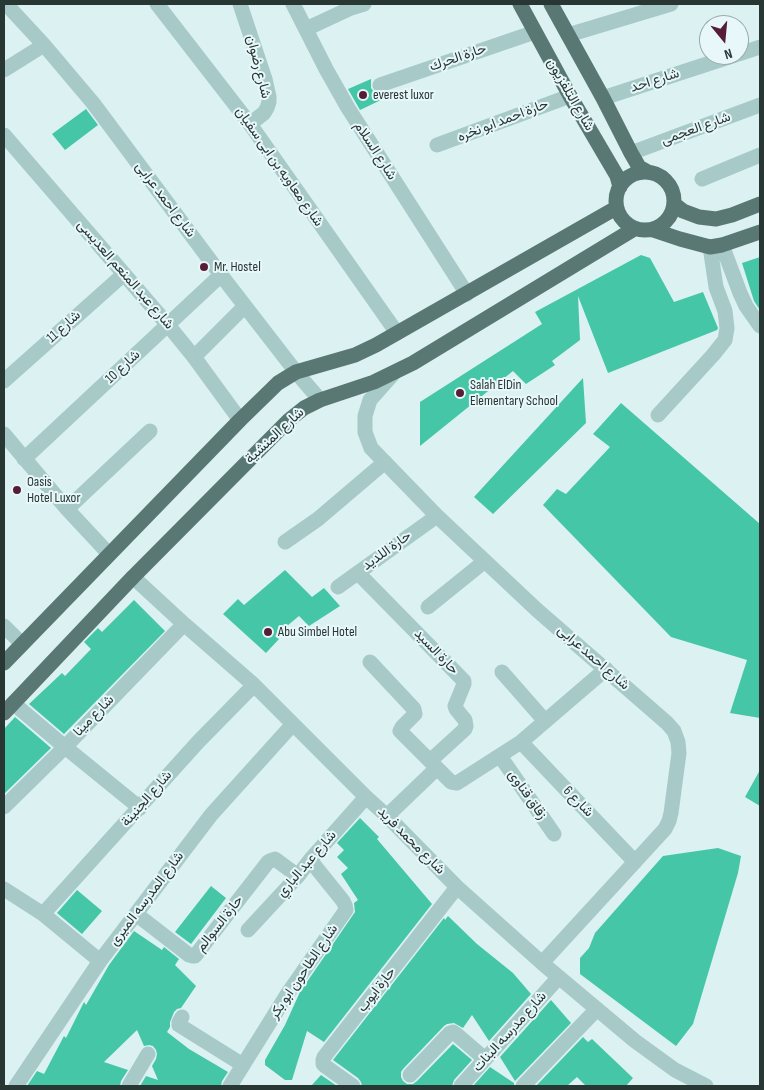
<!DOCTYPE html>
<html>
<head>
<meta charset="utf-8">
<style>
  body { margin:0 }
  #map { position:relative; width:764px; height:1090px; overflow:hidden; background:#dbf1f2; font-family:"Sofia Sans Condensed",sans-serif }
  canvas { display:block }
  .frame { position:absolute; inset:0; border:5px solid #283634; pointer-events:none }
  .north { position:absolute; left:699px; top:15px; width:50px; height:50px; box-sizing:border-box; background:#e8f8fa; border:1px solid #9baaab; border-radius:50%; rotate:163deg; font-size:14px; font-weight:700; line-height:20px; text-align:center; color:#283634 }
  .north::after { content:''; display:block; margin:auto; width:18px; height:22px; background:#581d36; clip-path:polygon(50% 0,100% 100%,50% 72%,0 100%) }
</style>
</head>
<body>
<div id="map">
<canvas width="764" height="1090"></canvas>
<div class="frame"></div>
<div class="north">N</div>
</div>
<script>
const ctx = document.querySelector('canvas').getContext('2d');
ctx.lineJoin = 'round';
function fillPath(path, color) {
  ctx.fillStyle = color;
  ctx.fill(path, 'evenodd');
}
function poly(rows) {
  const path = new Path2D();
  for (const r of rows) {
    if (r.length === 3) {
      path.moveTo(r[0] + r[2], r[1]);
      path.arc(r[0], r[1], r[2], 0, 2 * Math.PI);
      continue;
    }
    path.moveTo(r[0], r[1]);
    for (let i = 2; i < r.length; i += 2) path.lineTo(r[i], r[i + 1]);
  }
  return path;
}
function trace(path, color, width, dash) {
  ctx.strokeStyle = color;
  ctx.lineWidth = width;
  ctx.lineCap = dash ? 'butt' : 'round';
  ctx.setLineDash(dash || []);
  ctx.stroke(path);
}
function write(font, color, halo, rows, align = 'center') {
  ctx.font = font + ' "Sofia Sans Condensed",Vazirmatn,sans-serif';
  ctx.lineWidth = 4;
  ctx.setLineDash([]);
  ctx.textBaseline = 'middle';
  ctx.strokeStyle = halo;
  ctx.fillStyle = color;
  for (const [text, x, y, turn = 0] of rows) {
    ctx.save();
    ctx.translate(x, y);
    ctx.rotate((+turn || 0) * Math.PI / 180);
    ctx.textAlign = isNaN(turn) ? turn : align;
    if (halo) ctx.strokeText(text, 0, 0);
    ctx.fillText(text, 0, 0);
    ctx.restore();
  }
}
fillPath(poly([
  [371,79,371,88,374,92,378,94,381,100,360,110,348,89],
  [86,109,98,125,65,150,52,134],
  [641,255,650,258,674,302,703,292,718,328,717,330,608,373,578,296,580,340,552,361,555,365,526,384,513,371,420,446,420,402,542,324,535,312],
  [760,257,760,310,754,301,742,263],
  [583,378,586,423,493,514,474,497],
  [621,403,760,524,760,718,730,713,747,660,671,637,543,505,557,489,566,494,610,447,593,434],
  [285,570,312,597,324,588,340,606,309,626,299,616,275,636,279,639,266,653,223,614,238,599,244,605],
  [134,600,165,631,64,734,29,704,62,673,65,676,91,649,84,642,98,628,102,632],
  [15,717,51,748,4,794,4,729],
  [760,770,760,806,745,797],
  [360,818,379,837,377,839,432,904,324,1042,307,1031,292,1080,285,1080,265,1065,265,1060,285,1025,300,992,355,912,354,903,358,900,341,874,348,868,337,857,344,850,337,843],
  [718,848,741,856,738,873,693,1024,676,1046,580,974,580,958,589,948,595,933,663,856],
  [211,886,226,898,191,944,175,932],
  [77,890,102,911,82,934,57,913],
  [448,916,477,944,513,973,531,994,489,1041,472,1015,463,1028,454,1023,447,1024,444,1026,403,1069,401,1072,401,1077,403,1081,407,1084,413,1084,417,1081,453,1044,472,1060,454,1080,452,1086,362,1086,361,1082,358,1078,333,1060,444,918,445,920],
  [134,931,162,950,164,947,179,959,175,965,196,986,181,1008,177,1009,174,1012,170,1022,170,1027,167,1032,189,1049,228,1072,222,1081,221,1086,140,1086,146,1076,158,1080,152,1066,156,1059,157,1054,156,1050,153,1046,149,1045,144,1046,137,1030,104,1062,128,1070,121,1081,120,1086,27,1086,37,1071,44,1074,64,1036,66,1038,84,1002,86,1005,109,965],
  [551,1000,571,1023,515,1081,500,1057],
  [583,1037,588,1042,592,1039,633,1078,626,1086,586,1086,577,1077,567,1086,536,1086],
  [490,1067,514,1083,514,1086,473,1086],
  [321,1075,337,1086,311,1086]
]), '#45c6a7');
trace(poly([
  [6,4,44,45,93,103,221,275,296,372,320,400],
  [157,4,250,124,397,333],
  [240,4,265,79,269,97,269,102,267,108,264,113,250,124],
  [293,4,326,69,348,108,467,294],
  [306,29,351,8,364,4],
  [568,35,671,4],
  [739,54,760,47],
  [4,70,44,45],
  [380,85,535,32],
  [603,98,735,55],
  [4,135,168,325,194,357,240,420],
  [437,145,570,96],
  [631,153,760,105],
  [702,179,760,155],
  [722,245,740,293,746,306,760,326],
  [194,357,245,306],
  [394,373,370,400,365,416,365,432,371,448,437,516,537,610,667,723,674,731,678,742,679,753,671,813,669,821,665,829,542,963],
  [4,381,124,274],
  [658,415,713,355,725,340,727,328,725,311,716,287,710,247],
  [4,434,67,509,109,554],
  [24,459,221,275],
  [67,509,150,431],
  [285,542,318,519,385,462],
  [358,573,464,681,464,684,455,706,456,709,465,720,466,726,465,729,430,761],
  [133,577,184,624,254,685,366,797,387,816,457,887,542,963,635,1041,675,1070,706,1086],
  [338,587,437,516],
  [428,607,485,561],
  [4,626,22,644],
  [370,662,414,709,415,714,402,727,400,731,451,782,457,783,521,742,606,669],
  [502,672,545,721],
  [13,703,65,747,140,808],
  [521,742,635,862],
  [500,756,554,834],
  [4,807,65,747,184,624],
  [387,816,437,768],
  [4,889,43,914,100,961],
  [43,914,198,742,254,685],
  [136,914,189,955,192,956,195,956,268,862,272,860,275,859,298,876],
  [248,930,298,876,310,860,366,797],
  [182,1017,179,1022,179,1025,243,1065],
  [410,1075,450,1033,453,1032,456,1034,485,1059],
  [16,1086,100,961,211,815,293,724],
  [129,1086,148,1054],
  [230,1086,288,993,346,910,345,905,343,901,310,860],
  [353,1086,325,1066,323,1064,323,1060,324,1057,457,887],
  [461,1086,559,977],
  [523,1086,597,1009]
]), '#a7cac9', 15);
trace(poly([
  [520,4,570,96,617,176,620,187],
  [551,4,603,98,631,153,639,167,648,172],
  [645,201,29],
  [674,204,683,211,699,217,716,219,732,215,760,204],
  [653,230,680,239,710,247,722,245,760,232],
  [4,663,240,420,278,383,296,372,355,355,376,345,616,208],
  [4,713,133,577,289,420,304,408,320,400,374,382,413,363,634,229]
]), '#597874', 15);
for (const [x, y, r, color] of [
  [363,95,5,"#581d36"],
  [204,267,5,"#581d36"],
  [460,393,5,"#581d36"],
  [17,490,5,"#581d36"],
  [268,632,5,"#581d36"]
]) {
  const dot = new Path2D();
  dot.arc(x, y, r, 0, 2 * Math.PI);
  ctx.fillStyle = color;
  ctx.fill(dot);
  trace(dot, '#e8f8fa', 2);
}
write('14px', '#283634', '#e8f8fa', [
  ["حارة الحرك",458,58,-19],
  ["شارع رضوان",258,67,76],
  ["شارع احد",655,81,-18],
  ["شارع التلفزيون",570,95,60],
  ["حارة احمد ابو نخره",503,121,-21],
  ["شارع العجمى",696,129,-20],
  ["شارع السلام",375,151,57],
  ["شارع معاويه بن ابى سفيان",279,167,55],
  ["شارع احمد عرابى",165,200,53],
  ["شارع عبد المنعم العديسى",125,275,49],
  ["شارع 11",64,327,-42],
  ["شارع 10",123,367,-43],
  ["شارع المنشية",275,436,-43],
  ["حارة اللديد",387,551,-36],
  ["حارة السيد",436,652,46],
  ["شارع احمد عرابى",593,658,41],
  ["شارع مينا",94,716,-46],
  ["زقاق قناوى",527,795,55],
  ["شارع الجنينة",147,799,-49],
  ["شارع 6",578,802,46],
  ["شارع محمد فريد",411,841,45],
  ["شارع عبد الباري",307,864,-49],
  ["شارع المدرسه الميرى",147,899,-53],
  ["حارة السوالم",220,924,-52],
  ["شارع الطاحون ابو بكر",304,972,-56],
  ["حارة ايوب",377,990,-52],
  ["شارع مدرسه البنات",510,1032,-48]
]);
write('14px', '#283634', '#e8f8fa', [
  ["everest luxor",373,95],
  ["Mr. Hostel",214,267],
  ["Salah ElDin",470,385],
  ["Elementary School",470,401],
  ["Oasis",27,482],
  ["Hotel Luxor",27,498],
  ["Abu Simbel Hotel",278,632]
], 'left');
</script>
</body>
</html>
